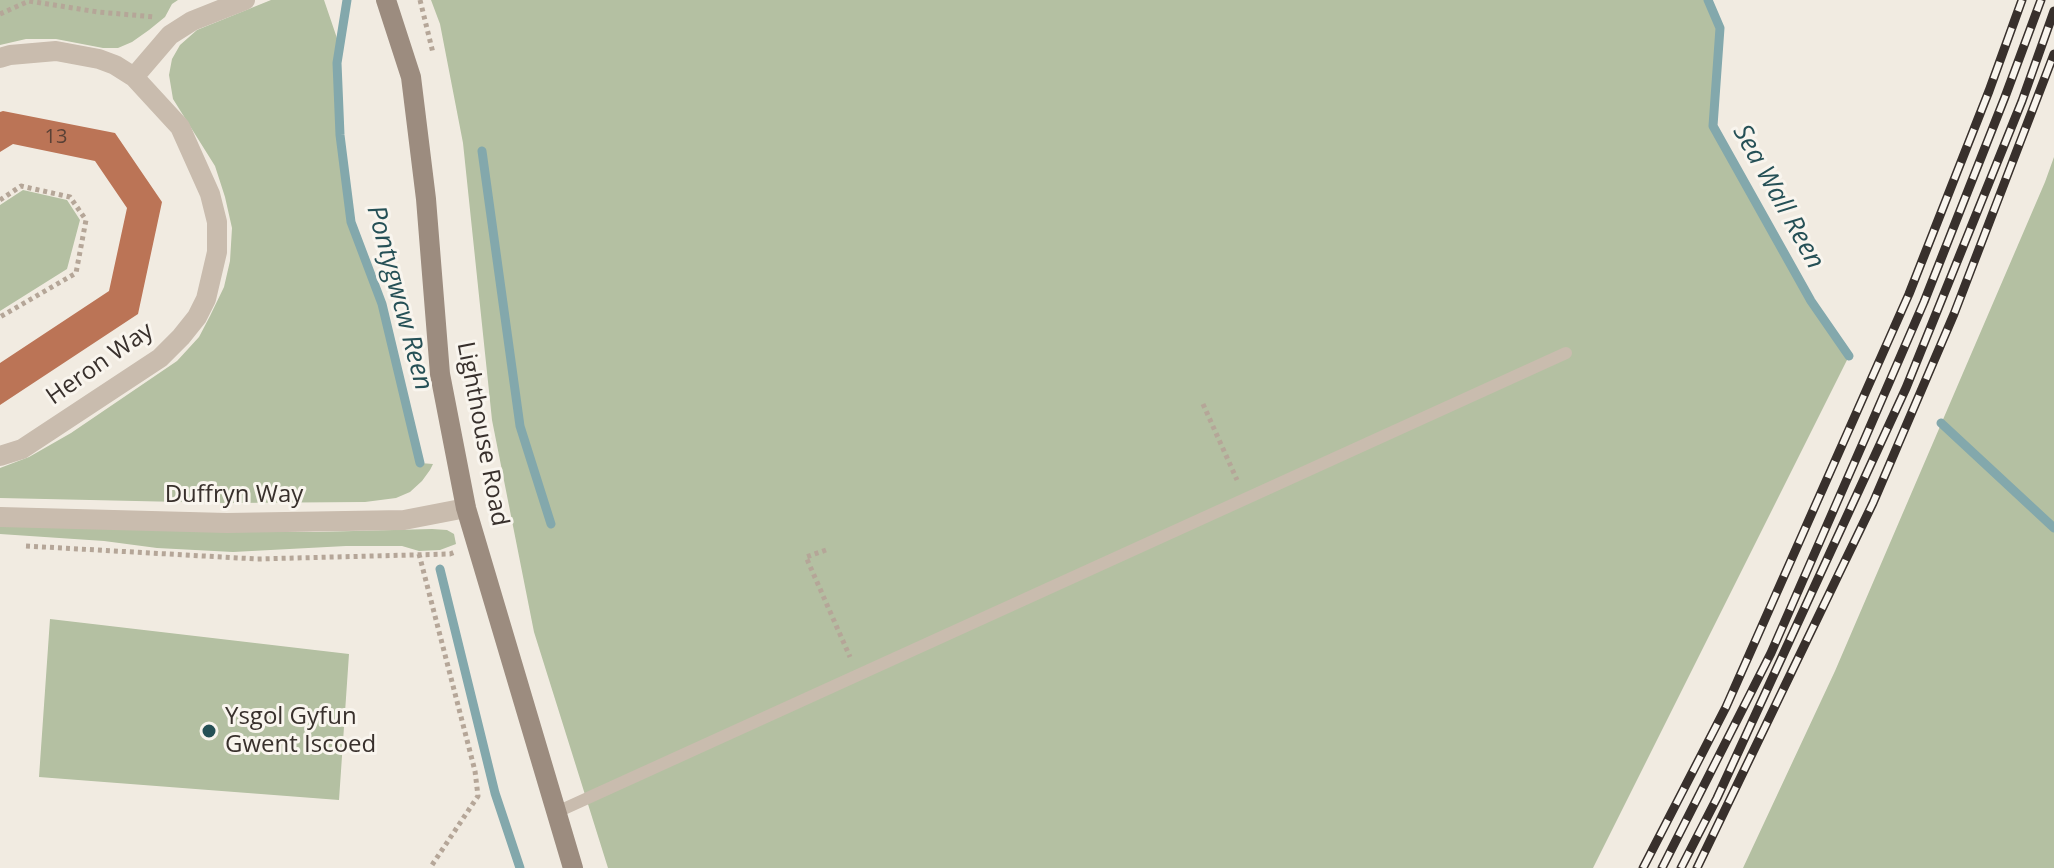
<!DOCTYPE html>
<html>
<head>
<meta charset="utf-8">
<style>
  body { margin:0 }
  canvas { display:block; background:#f1ebe1 }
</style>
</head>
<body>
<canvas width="2054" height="868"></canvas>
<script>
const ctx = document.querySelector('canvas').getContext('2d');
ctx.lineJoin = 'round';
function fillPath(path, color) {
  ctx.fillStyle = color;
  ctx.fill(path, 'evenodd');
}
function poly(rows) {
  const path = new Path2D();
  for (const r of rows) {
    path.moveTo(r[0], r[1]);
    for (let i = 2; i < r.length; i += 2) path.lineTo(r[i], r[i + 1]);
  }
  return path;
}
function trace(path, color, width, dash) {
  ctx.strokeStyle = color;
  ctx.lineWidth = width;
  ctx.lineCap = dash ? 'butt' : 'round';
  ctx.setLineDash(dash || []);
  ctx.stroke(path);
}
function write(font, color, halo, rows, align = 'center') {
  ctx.font = font + ' "Open Sans",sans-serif';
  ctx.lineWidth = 6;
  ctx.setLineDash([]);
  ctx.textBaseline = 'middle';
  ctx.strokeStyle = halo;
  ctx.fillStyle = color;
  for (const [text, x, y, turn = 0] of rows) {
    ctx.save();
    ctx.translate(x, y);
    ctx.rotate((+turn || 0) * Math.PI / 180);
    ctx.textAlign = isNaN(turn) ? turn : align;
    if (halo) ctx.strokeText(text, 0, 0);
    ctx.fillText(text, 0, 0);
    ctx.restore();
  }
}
fillPath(poly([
  [0,0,178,0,172,4,165,17,149,30,132,42,118,48,103,48,56,39,26,39,0,45],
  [271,0,324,0,340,47,337,63,340,135,351,222,382,304,420,463,433,464,430,470,422,481,410,492,396,498,365,502,226,503,0,498,0,468,29,457,71,433,177,361,199,337,210,316,224,287,230,261,232,228,225,197,215,166,173,99,169,75,172,59,180,45,197,30],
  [431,0,1708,0,1720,28,1713,126,1811,301,1849,356,1593,868,608,868,534,632,492,420,463,143,440,24],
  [2054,157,2054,868,1743,868,1835,671,2045,182],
  [23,190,67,200,80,220,67,269,0,311,0,205],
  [0,525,186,531,315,532,432,529,447,530,454,534,456,544,440,550,419,551,402,546,346,546,233,552,157,548,104,541,0,534],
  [50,619,349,654,339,800,39,777]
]), '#b4c0a2');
trace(poly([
  [347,0,337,63,340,135,351,222,382,304,420,463],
  [1708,0,1720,28,1713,126,1811,301,1849,356],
  [482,151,520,426,551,524],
  [1941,423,2054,528],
  [440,569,495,793,520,868]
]), '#83a8ac', 9);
fillPath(poly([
  [3,111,115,133,162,202,138,314,0,405,0,363,109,291,127,208,95,161,13,144,0,152,0,112]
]), '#bb7456');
trace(poly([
  [420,0,433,53],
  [0,14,29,1,98,12,155,17],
  [0,200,21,186,70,197,86,220,76,273,0,317],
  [1203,404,1237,480],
  [26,546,257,559,450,554,455,552],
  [826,550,806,557,850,657],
  [419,554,475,771,478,796,430,868]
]), '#b5a698', 5, [4, 4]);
trace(poly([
  [557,812,1566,353]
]), '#c9bcae', 12);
trace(poly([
  [0,58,10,55,56,51,99,59,115,65,134,77,170,35,192,21,245,0],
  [0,456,22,449,160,358,181,337,197,317,206,299,217,252,217,222,210,194,180,127,134,77]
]), '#c9bcae', 20);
trace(poly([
  [0,517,227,523,404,520,466,508]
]), '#c9bcae', 20);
trace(poly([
  [386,0,411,77,426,199,440,374,466,508,573,868]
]), '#9c8c7f', 20);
const rail = poly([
  [1643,868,1726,707,1909,294,1989,91,2022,0],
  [1662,868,1771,653,1866,436,1924,302,2005,97,2041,0],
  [1681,868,1717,798,1906,388,2022,101,2054,11],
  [1697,868,1873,503,1954,314,2054,54]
]);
trace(rail, '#38302c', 9);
trace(rail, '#f9f5ee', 6, [18]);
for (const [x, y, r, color] of [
  [209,731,8,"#255056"]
]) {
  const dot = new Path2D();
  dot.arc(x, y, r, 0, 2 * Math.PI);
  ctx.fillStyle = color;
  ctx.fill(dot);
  trace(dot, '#f9f5ee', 3);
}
write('20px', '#594136', null, [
  ["13",56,137]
]);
write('24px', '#38302c', '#f9f5ee', [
  ["Heron Way",100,364,-35],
  ["Lighthouse Road",482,434,79],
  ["Duffryn Way",234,495]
]);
write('24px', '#38302c', '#f9f5ee', [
  ["Ysgol Gyfun",225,717],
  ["Gwent Iscoed",225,745]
], 'left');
write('italic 26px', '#255056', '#f9f5ee', [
  ["Sea Wall Reen",1778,197,61],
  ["Pontygwcw Reen",399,298,75]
]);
</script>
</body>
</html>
